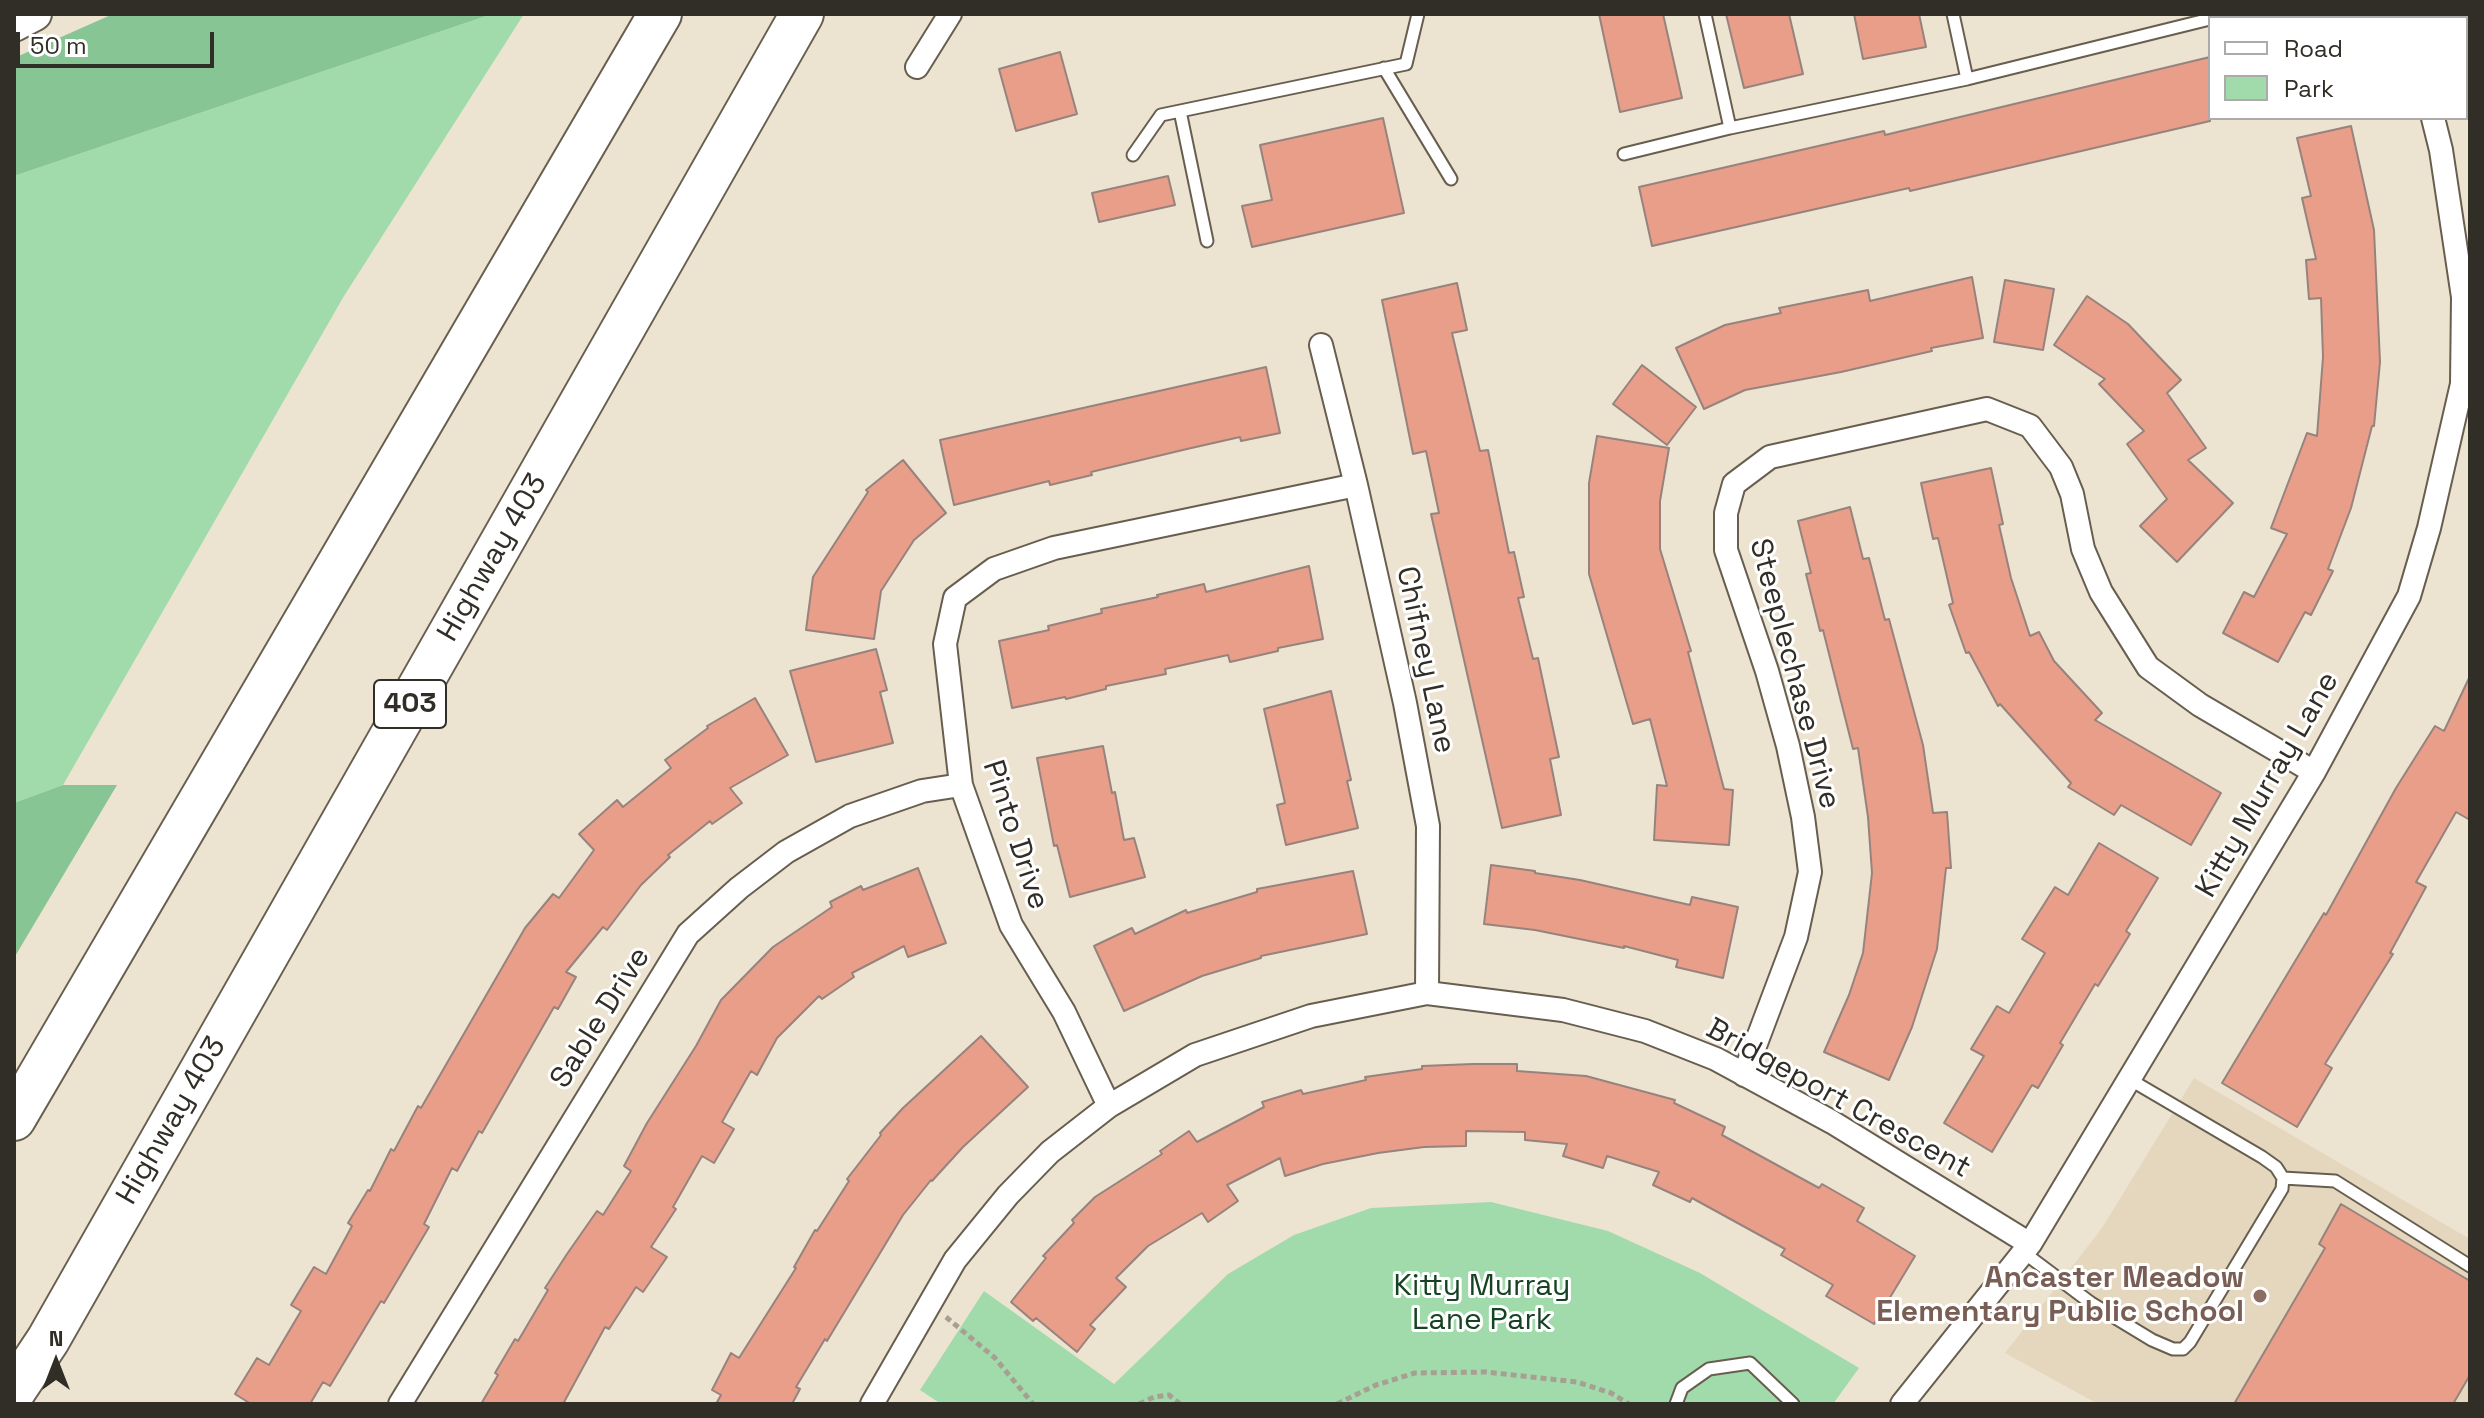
<!DOCTYPE html>
<html>
<head>
<meta charset="utf-8">
<style>
  body { margin:0 }
  #map { position:relative; width:2484px; height:1418px; overflow:hidden; background:#ede3d1; font-family:"Space Grotesk",sans-serif }
  canvas { display:block }
  .frame { position:absolute; inset:0; border:16px solid #312d27; pointer-events:none }
  .legend { position:absolute; left:2208px; top:16px; width:260px; height:104px; box-sizing:border-box; background:#fff; border:2px solid #adaba9; margin:0; padding:10px 14px; list-style:none; font-size:24px; color:#312d27 }
  .legend li { display:flex; align-items:center; gap:16px; height:40px }
  .legend b { width:40px; border:2px solid #adaba9 }
  .north { position:absolute; left:16px; top:1322px; width:80px; height:80px; -webkit-text-stroke:6px #fff; paint-order:stroke; rotate:0deg; font-size:22px; font-weight:700; line-height:32px; text-align:center; color:#312d27 }
  .north::after { content:''; display:block; margin:auto; width:28px; height:36px; background:#312d27; clip-path:polygon(50% 0,100% 100%,50% 72%,0 100%) }
  .scale { position:absolute; left:16px; top:32px; width:198px; height:36px; box-sizing:border-box; border:4px solid #312d27; border-top:0; padding-left:10px; font-size:24px; line-height:28px; white-space:nowrap; color:#312d27; -webkit-text-stroke:6px #fff; paint-order:stroke }
</style>
</head>
<body>
<div id="map">
<canvas width="2484" height="1418"></canvas>
<div class="frame"></div>
<ul class="legend">
<li><b style="height:10px;background:#fff"></b>Road</li>
<li><b style="height:22px;background:#a1dbac"></b>Park</li>
</ul>
<div class="north">N</div>
<div class="scale">50 m</div>
</div>
<script>
const ctx = document.querySelector('canvas').getContext('2d');
ctx.lineJoin = 'round';
function fillPath(path, color) {
  ctx.fillStyle = color;
  ctx.fill(path, 'evenodd');
}
function poly(rows) {
  const path = new Path2D();
  for (const r of rows) {
    path.moveTo(r[0], r[1]);
    for (let i = 2; i < r.length; i += 2) path.lineTo(r[i], r[i + 1]);
  }
  return path;
}
function trace(path, color, width, dash) {
  ctx.strokeStyle = color;
  ctx.lineWidth = width;
  ctx.lineCap = dash ? 'butt' : 'round';
  ctx.setLineDash(dash || []);
  ctx.stroke(path);
}
function write(font, color, halo, rows, align = 'center') {
  ctx.font = font + ' "Space Grotesk",sans-serif';
  ctx.lineWidth = 6;
  ctx.setLineDash([]);
  ctx.textBaseline = 'middle';
  ctx.strokeStyle = halo;
  ctx.fillStyle = color;
  for (const [text, x, y, turn = 0] of rows) {
    ctx.save();
    ctx.translate(x, y);
    ctx.rotate((+turn || 0) * Math.PI / 180);
    ctx.textAlign = isNaN(turn) ? turn : align;
    if (halo) ctx.strokeText(text, 0, 0);
    ctx.fillText(text, 0, 0);
    ctx.restore();
  }
}
fillPath(poly([
  [2194,1078,2470,1239,2470,1404,2098,1404,2005,1353,2102,1228]
]), '#e5d7be');
fillPath(poly([
  [492,14,524,14,344,296,63,785,14,803,14,176],
  [1491,1202,1608,1231,1700,1273,1859,1368,1833,1404,941,1404,920,1390,984,1291,1114,1384,1228,1274,1294,1235,1371,1208]
]), '#a1dbac');
fillPath(poly([
  [113,14,492,14,14,176,14,58],
  [63,785,117,785,14,958,14,803]
]), '#88c594');
const building = poly([
  [1599,14,1663,14,1682,98,1620,112,1599,14],
  [1726,14,1789,14,1803,74,1744,88,1726,14],
  [1854,14,1919,14,1926,47,1863,59,1854,14],
  [1060,52,1077,114,1016,131,999,69,1060,52],
  [2210,57,2210,121,1910,191,1909,188,1652,246,1639,187,1884,131,1885,135,2210,57],
  [1383,118,1404,213,1252,247,1242,206,1272,200,1260,145,1383,118],
  [2351,126,2374,230,2380,362,2374,426,2372,426,2351,508,2328,569,2333,571,2311,615,2305,612,2278,662,2223,633,2244,592,2254,597,2287,534,2271,528,2307,433,2317,436,2323,357,2321,298,2309,299,2306,260,2316,259,2302,198,2311,196,2297,138,2351,126],
  [1168,176,1175,205,1099,222,1092,193,1168,176],
  [1972,277,1983,338,1931,348,1932,351,1841,372,1745,390,1704,409,1676,348,1725,325,1781,313,1779,308,1868,290,1870,301,1972,277],
  [2005,280,2054,289,2043,350,1994,342,2005,280],
  [1457,283,1467,330,1452,333,1480,451,1488,450,1509,553,1514,552,1524,597,1518,598,1533,659,1538,658,1559,757,1550,759,1561,815,1502,828,1431,514,1439,513,1426,451,1413,454,1382,300,1457,283],
  [2087,296,2128,324,2181,380,2167,393,2206,448,2188,460,2233,503,2177,562,2140,526,2167,499,2127,444,2144,431,2099,384,2105,379,2054,345,2087,296],
  [1642,365,1696,407,1667,445,1613,404,1642,365],
  [1266,367,1280,433,1241,441,1240,437,1187,449,1091,472,1092,475,1050,485,1049,481,954,505,940,440,1266,367],
  [1597,436,1669,448,1660,501,1660,549,1691,651,1688,652,1724,789,1733,790,1729,845,1654,840,1657,785,1667,786,1650,719,1633,724,1589,574,1589,483,1597,436],
  [903,460,946,513,914,540,881,591,874,639,806,630,813,577,868,492,866,490,903,460],
  [1991,468,2003,524,1999,525,2011,578,2030,636,2039,632,2054,661,2102,713,2095,720,2221,793,2191,845,2121,805,2114,815,2068,787,2071,783,2000,704,1998,706,1969,652,1966,653,1949,605,1953,603,1938,538,1933,539,1921,483,1991,468],
  [1850,507,1863,559,1869,558,1885,620,1889,619,1923,745,1933,813,1947,812,1951,868,1946,868,1937,949,1912,1027,1889,1080,1824,1052,1849,995,1863,953,1872,873,1868,817,1858,748,1853,749,1823,630,1820,631,1806,574,1811,573,1798,521,1850,507],
  [1309,566,1323,639,1278,648,1278,651,1230,662,1228,655,1165,669,1166,674,1106,686,1106,689,1066,699,1065,697,1012,708,999,641,1049,630,1048,626,1102,613,1101,609,1158,597,1157,595,1204,584,1206,592,1309,566],
  [876,649,887,690,880,692,893,743,816,762,790,671,876,649],
  [2470,676,2470,820,2456,812,2416,882,2426,887,2390,953,2393,954,2325,1064,2332,1068,2297,1127,2222,1083,2324,913,2326,915,2396,788,2435,726,2444,731,2470,676],
  [1331,691,1351,780,1347,781,1358,828,1286,845,1277,805,1285,803,1264,709,1331,691],
  [755,698,788,755,730,788,742,803,712,824,710,821,668,855,670,857,641,885,607,930,603,927,566,972,576,977,558,1009,554,1007,482,1133,479,1131,457,1171,452,1168,424,1224,429,1227,384,1303,381,1301,330,1386,323,1382,310,1404,251,1404,235,1394,257,1358,269,1365,301,1311,291,1305,314,1267,326,1274,352,1226,348,1223,368,1190,370,1191,391,1149,394,1151,418,1106,421,1108,525,928,553,894,559,898,594,850,579,834,617,800,623,807,671,768,665,760,708,728,707,726,755,698],
  [1103,746,1112,793,1115,792,1124,840,1134,838,1145,877,1070,897,1057,845,1054,846,1037,758,1103,746],
  [2099,843,2158,878,2126,931,2130,934,2098,986,2095,984,2060,1043,2063,1045,2038,1088,2032,1085,1992,1152,1944,1123,1984,1056,1971,1049,1997,1006,2009,1013,2045,953,2022,939,2055,887,2068,895,2099,843],
  [1491,865,1535,871,1535,873,1580,880,1690,905,1692,897,1738,907,1723,978,1676,967,1678,960,1624,946,1624,948,1535,930,1484,924,1491,865],
  [918,868,946,943,908,957,904,946,852,973,854,977,822,999,819,996,777,1038,757,1075,751,1071,722,1122,734,1129,714,1163,702,1156,673,1207,676,1209,651,1247,667,1257,643,1292,636,1287,609,1329,605,1327,563,1404,481,1404,498,1375,495,1373,515,1339,518,1341,548,1290,545,1288,567,1254,597,1211,603,1215,631,1171,624,1166,647,1123,696,1046,721,1000,773,947,832,907,830,902,861,886,863,890,918,868],
  [1353,871,1367,934,1261,956,1261,958,1202,976,1124,1011,1094,946,1132,928,1135,934,1186,910,1187,913,1257,892,1257,889,1353,871],
  [981,1036,1028,1087,963,1147,932,1181,931,1180,903,1215,827,1341,825,1339,796,1387,800,1389,792,1404,716,1404,721,1395,712,1390,731,1353,739,1358,796,1268,794,1267,815,1230,817,1231,849,1181,847,1179,881,1135,880,1133,903,1108,981,1036],
  [1473,1064,1517,1064,1517,1071,1586,1076,1675,1100,1674,1103,1725,1127,1722,1135,1819,1188,1822,1184,1864,1208,1857,1221,1915,1256,1874,1324,1826,1296,1833,1285,1781,1255,1785,1249,1692,1198,1690,1202,1653,1185,1659,1172,1607,1156,1603,1168,1563,1156,1567,1144,1525,1140,1525,1132,1466,1131,1466,1146,1424,1147,1378,1153,1323,1164,1285,1176,1280,1158,1227,1185,1238,1201,1208,1222,1202,1213,1148,1246,1116,1278,1126,1287,1090,1325,1095,1329,1077,1352,1036,1318,1033,1321,1011,1302,1046,1258,1043,1256,1074,1223,1072,1220,1095,1197,1162,1154,1160,1151,1189,1131,1197,1142,1264,1107,1262,1102,1301,1090,1303,1094,1366,1080,1365,1077,1422,1069,1422,1066,1473,1064],
  [2341,1204,2470,1281,2470,1375,2453,1404,2234,1404,2325,1248,2319,1244,2341,1204]
]);
fillPath(building, '#e89e89');
trace(building, '#97837d', 2);
const service = poly([
  [1705,14,1730,128],
  [1953,14,1967,79],
  [2216,18,2237,14],
  [1384,68,1451,179],
  [1180,111,1207,241],
  [1624,154,1730,128,1967,79,2210,19],
  [1133,155,1161,115,1406,64,1418,14],
  [2283,1178,2335,1181,2470,1266],
  [2023,1252,2091,1303,2152,1340,2173,1349,2183,1349,2190,1342,2282,1189,2283,1178,2276,1167,2262,1157,2129,1079],
  [1676,1404,1682,1388,1709,1369,1750,1363,1793,1404]
]);
const minor = poly([
  [2406,14,2407,18],
  [917,67,950,14],
  [1321,345,1356,485,1405,703,1428,826,1427,993],
  [1744,1075,1796,937,1810,872,1803,817,1788,746,1767,671,1726,550,1726,513,1734,484,1770,457,1987,409,2030,426,2061,467,2072,494,2083,549,2101,592,2148,667,2200,705,2314,772],
  [1109,1106,1064,1012,1011,925,961,785,945,644,955,598,994,569,1054,548,1356,485],
  [400,1404,688,934,739,888,786,852,850,816,922,791,961,785],
  [872,1404,955,1260,1008,1195,1050,1152,1109,1106,1195,1055,1311,1016,1427,993,1563,1010,1645,1031,1716,1059,1832,1122,2030,1244],
  [1902,1404,2030,1244,2314,772,2409,596,2429,528,2462,384,2463,297,2441,150,2433,118]
]);
const secondary = poly([
  [14,25,35,14]
]);
const motorway = poly([
  [14,1119,660,14],
  [14,1391,48,1340,802,14]
]);
trace(service, '#675e4f', 15);
trace(minor, '#675e4f', 26);
trace(secondary, '#675e4f', 36);
trace(motorway, '#675e4f', 46);
trace(poly([
  [946,1317,995,1358,1033,1404],
  [1139,1404,1154,1397,1169,1395,1180,1404],
  [1337,1404,1376,1385,1415,1373,1486,1372,1577,1382,1611,1393,1629,1404]
]), '#a79f91', 5, [6, 4]);
trace(service, '#fff', 11);
trace(minor, '#fff', 22);
trace(secondary, '#fff', 32);
trace(motorway, '#fff', 42);
for (const [x, y, r, color] of [
  [2260,1296,8,"#8d6e63"]
]) {
  const dot = new Path2D();
  dot.arc(x, y, r, 0, 2 * Math.PI);
  ctx.fillStyle = color;
  ctx.fill(dot);
  trace(dot, '#fff', 3);
}
for (const [x, y, w] of [
  [410,704,72]
]) {
  const box = new Path2D();
  box.roundRect(x - w / 2, y - 24, w, 48, 6);
  ctx.fillStyle = '#fff';
  ctx.fill(box);
  trace(box, '#312d27', 2);
}
write('bold 28px', '#312d27', null, [
  ["403",410,704]
]);
write('30px', '#312d27', '#fff', [
  ["Highway 403",493,558,-60],
  ["Chifney Lane",1425,660,78],
  ["Steeplechase Drive",1794,674,75],
  ["Kitty Murray Lane",2268,785,-60],
  ["Pinto Drive",1015,835,72],
  ["Sable Drive",601,1018,-58],
  ["Bridgeport Crescent",1838,1099,29],
  ["Highway 403",172,1121,-60]
]);
write('bold 30px', '#785e54', '#fff', [
  ["Ancaster Meadow",2244,1279],
  ["Elementary Public School",2244,1313]
], 'right');
write('30px', '#164323', '#fff', [
  ["Kitty Murray",1482,1287],
  ["Lane Park",1482,1321]
]);
</script>
</body>
</html>
